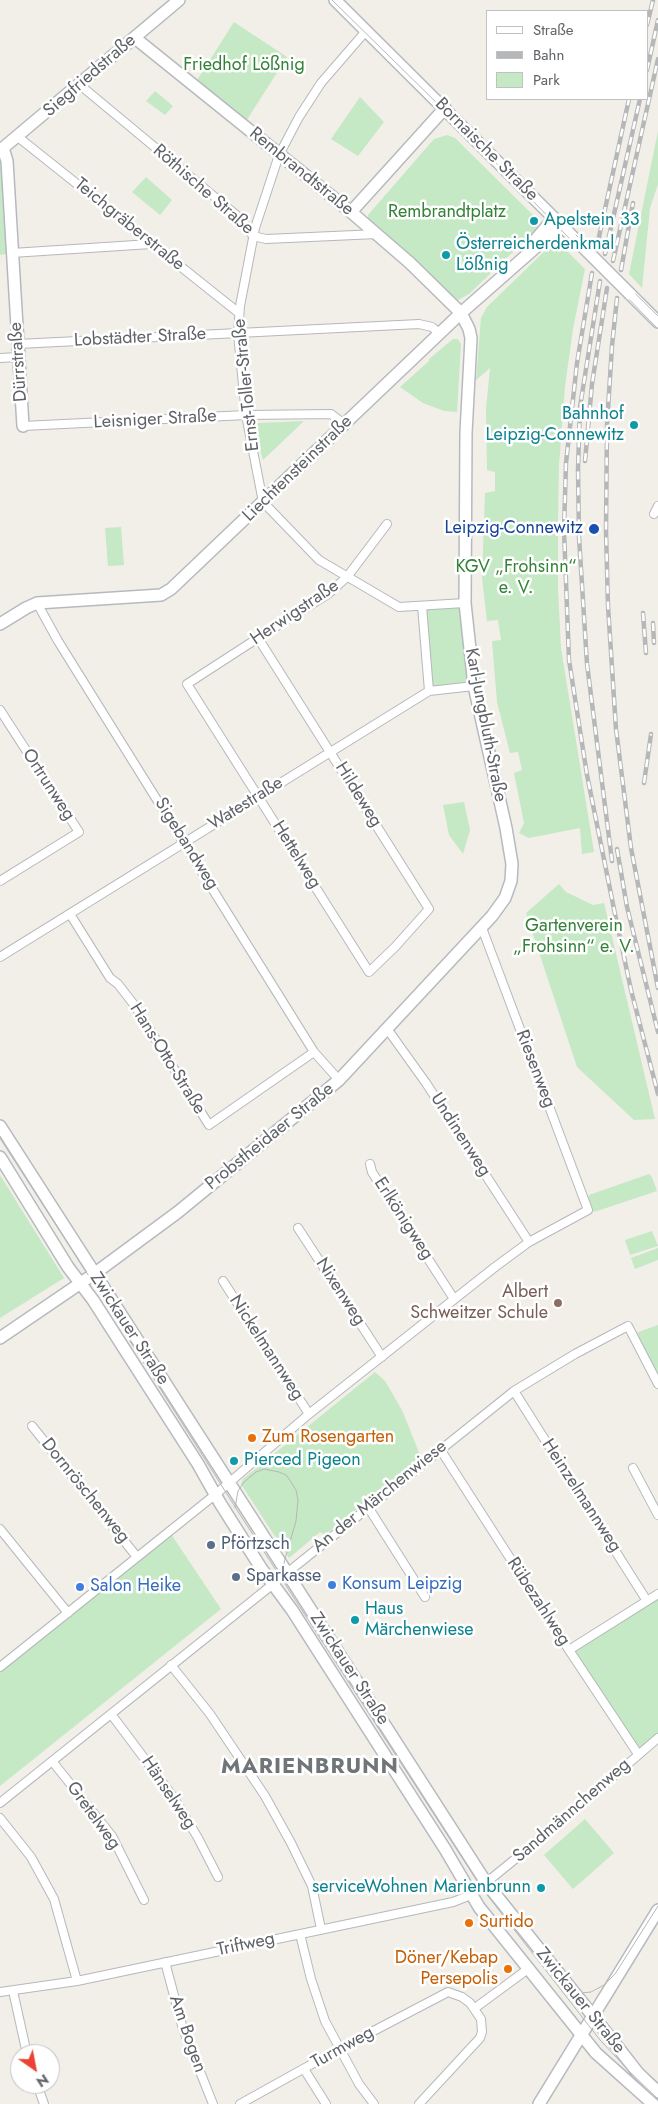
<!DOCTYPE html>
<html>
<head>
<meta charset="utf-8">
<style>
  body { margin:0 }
  #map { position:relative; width:658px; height:2104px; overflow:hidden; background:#f1efe8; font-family:Jost,sans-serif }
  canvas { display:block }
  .legend { position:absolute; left:486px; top:10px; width:162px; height:90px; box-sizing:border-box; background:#fff; border:1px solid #bfc1c3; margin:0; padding:6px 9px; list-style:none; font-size:15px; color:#5f6368 }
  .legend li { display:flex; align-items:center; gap:10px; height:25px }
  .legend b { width:25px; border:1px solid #bfc1c3 }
  .north { position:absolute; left:10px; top:2044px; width:50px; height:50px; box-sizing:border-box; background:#fff; border:1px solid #bfc1c3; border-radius:50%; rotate:147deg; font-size:14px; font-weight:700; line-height:20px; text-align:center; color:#5f6368 }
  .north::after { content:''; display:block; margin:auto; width:18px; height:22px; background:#ea4335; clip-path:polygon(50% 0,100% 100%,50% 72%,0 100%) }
</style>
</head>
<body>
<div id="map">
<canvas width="658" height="2104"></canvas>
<ul class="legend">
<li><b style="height:6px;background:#fff"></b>Straße</li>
<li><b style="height:6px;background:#b6b7b8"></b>Bahn</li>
<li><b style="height:14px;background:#c5e8c5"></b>Park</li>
</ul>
<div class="north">N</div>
</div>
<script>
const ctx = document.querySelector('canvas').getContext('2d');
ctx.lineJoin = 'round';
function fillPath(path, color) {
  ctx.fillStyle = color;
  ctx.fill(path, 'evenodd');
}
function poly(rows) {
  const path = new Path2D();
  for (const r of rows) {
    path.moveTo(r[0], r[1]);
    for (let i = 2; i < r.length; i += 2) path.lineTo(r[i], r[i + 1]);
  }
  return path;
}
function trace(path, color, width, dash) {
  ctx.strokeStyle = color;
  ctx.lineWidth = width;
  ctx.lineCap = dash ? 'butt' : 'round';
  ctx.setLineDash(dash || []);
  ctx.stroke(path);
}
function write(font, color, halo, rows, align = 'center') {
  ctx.font = font + ' Jost,sans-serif';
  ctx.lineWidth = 5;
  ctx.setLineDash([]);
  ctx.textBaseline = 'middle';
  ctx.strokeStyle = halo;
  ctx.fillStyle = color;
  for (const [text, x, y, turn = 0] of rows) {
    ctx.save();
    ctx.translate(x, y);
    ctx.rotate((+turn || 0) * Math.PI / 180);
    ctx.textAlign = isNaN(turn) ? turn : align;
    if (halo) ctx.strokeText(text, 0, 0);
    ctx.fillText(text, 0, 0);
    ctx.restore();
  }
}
fillPath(poly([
  [234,22,287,57,243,126,194,85],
  [155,91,173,106,165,115,146,101],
  [360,97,384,122,358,156,331,139],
  [658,131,658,184,650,208,642,288,629,274],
  [447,135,455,138,533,215,537,221,538,226,534,232,469,294,458,300,452,297,368,220,368,215,434,139],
  [0,147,12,253,0,255],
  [146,177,172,200,160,215,132,192],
  [553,243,559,244,563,247,585,269,573,329,565,386,559,465,558,522,558,590,561,648,594,852,582,854,580,828,529,838,519,833,524,823,514,773,522,770,518,752,510,753,497,702,492,641,501,640,498,620,487,621,482,578,485,493,495,491,495,472,487,470,486,409,490,368,476,380,481,318,487,307],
  [453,339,458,339,461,344,457,412,444,411,423,403,400,387,429,361,429,359],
  [304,421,263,460,254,428,258,423],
  [121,527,124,565,108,566,105,528],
  [465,603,474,686,429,691,422,606],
  [464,802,470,830,463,854,449,835,443,805],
  [559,884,566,892,593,905,604,903,655,1119,634,1120,577,1067,526,913],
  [649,1174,652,1177,657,1191,594,1212,588,1198,589,1195],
  [0,1175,64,1278,0,1318],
  [652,1231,658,1246,630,1255,625,1240],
  [658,1248,658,1260,635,1269,631,1258],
  [658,1325,658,1384,633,1334],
  [375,1372,385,1381,402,1410,420,1455,414,1463,325,1535,320,1532,289,1558,241,1484,243,1479],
  [171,1534,221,1609,0,1786,0,1671],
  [658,1594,658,1738,638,1754,569,1650],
  [585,1819,614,1853,573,1889,544,1855]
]), '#c5e8c5');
const street = poly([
  [366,31,321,83,299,117,279,155,255,228,240,306,238,334,246,415,263,502,319,560,399,607,465,603],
  [80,85,240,218,253,236,266,239,377,234],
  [18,137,239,313],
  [12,253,151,244],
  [18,344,419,324,432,327,440,334],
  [0,358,18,357],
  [23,426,246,415,331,414,344,424],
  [654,514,658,506],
  [37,603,58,641,314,1052,339,1080],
  [422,606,429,691],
  [258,638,429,909,395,947,369,972,187,684,258,638,328,594,347,577,387,524],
  [0,710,79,832,0,881],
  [70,914,110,978,118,984,135,1006,209,1125,314,1052],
  [0,957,429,691,474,686],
  [388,1030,426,1083,529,1242],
  [370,1164,372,1172,454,1299],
  [298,1228,382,1357],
  [223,1281,309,1414],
  [514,1391,647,1601],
  [32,1426,137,1557],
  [440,1449,569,1650,638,1754],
  [633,1468,658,1515],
  [368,1507,425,1597],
  [0,1529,68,1613],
  [569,1650,658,1594],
  [171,1665,210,1714,265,1796,291,1843,312,1886,321,1929],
  [0,1667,216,1494,309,1414,495,1267,529,1242,588,1210,482,928],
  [111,1714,174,1798,198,1838,218,1877],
  [52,1761,112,1836,144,1900],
  [0,1803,514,1391,575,1354,628,1326,658,1384],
  [0,1818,31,1857,54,1899,77,1981],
  [300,1934,311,1979,325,2021,359,2084,374,2104],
  [165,1962,183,2029,213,2104],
  [13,1991,27,2054],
  [0,1992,77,1981,453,1902,471,1895,557,1825,658,1738],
  [475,2008,528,1969],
  [304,2069,326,2104],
  [37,2084,44,2104],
  [240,2104,339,2049,448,1992,462,1997,470,2003,481,2019,482,2032,480,2038,419,2104]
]);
const secondary = poly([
  [335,0,588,252],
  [351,212,445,108],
  [530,246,554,218],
  [630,294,658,322],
  [23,426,7,161,3,148,179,0],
  [0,624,26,608,37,603,161,595,171,589,461,313,561,225],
  [0,1126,487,1884,613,2041,638,2073,658,2092],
  [0,1157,68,1267,93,1300,198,1464,220,1503,261,1568,292,1610,445,1849,479,1907,596,2053,653,2104],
  [0,1338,94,1274,178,1212,339,1080,492,916,505,898,511,881,512,864,506,828,474,686,465,603,466,433,471,338,469,329,461,313,410,263,351,212,135,38],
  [539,2104,658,1910]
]);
trace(street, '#b5b8bc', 10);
trace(secondary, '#b6babf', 14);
trace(street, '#fff', 8);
trace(secondary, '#fff', 11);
trace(poly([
  [332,0,443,109,658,329],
  [576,235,658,316],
  [0,1136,239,1513,481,1887,600,2040,630,2072,658,2099],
  [235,1508,238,1491,244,1482,256,1472,264,1469,279,1472,286,1475,291,1482,296,1490,298,1500,296,1521,285,1559,283,1569,286,1582],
  [559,1985,567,1990,581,1993,591,1992,604,1985,615,1974,658,1906]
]), '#b6b7b8', 1);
const rail = poly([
  [647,25,653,0],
  [647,70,658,20],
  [597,246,629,99],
  [605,254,640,99],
  [613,261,658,59],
  [621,270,633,203],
  [592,273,577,363,566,463,564,530,569,660,587,775,615,914,631,990,658,1094],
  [600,281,580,407,578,469,579,537,587,664,612,861],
  [617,298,612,346,607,425,606,531,608,606,616,729,631,848,658,988],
  [585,461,592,384,607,288],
  [643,613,646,653],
  [653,623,654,643],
  [644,783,651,734],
  [617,849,627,907,658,1032]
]);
trace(rail, '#b6b7b8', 4.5);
trace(rail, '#fff', 2.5, [8]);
const secondaryBridge = poly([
  [588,252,630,294]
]);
trace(secondaryBridge, '#b6babf', 14, []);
trace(secondaryBridge, '#fff', 11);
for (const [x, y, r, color] of [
  [534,221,5,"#0f9aa8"],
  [446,255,5,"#0f9aa8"],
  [634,425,5,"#0f9aa8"],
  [594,529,6,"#1a4fb4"],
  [558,1303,5,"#8d6e63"],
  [252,1438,5,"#e8710a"],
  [234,1461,5,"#0f9aa8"],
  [211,1545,5,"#5c6f8a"],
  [236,1577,5,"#5c6f8a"],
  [332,1585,5,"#3f7fe0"],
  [80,1587,5,"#3f7fe0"],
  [355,1620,5,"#0f9aa8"],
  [541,1888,5,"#0f9aa8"],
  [469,1923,5,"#e8710a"],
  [508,1969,5,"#e8710a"]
]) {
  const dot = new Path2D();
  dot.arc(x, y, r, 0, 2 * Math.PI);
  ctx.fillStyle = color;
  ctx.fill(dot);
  trace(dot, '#fff', 2);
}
write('18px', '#348238', '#fff', [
  ["Friedhof Lößnig",244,66],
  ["Rembrandtplatz",447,213],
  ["KGV „Frohsinn“",516,568],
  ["e. V.",516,589],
  ["Gartenverein",574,927],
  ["„Frohsinn“ e. V.",574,948]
]);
write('18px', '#5f6368', '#fff', [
  ["Siegfriedstraße",90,76,-41],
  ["Bornaische Straße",486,150,45],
  ["Rembrandtstraße",301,172,39],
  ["Röthische Straße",203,190,41],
  ["Teichgräberstraße",129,225,39],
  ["Lobstädter Straße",140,338,-3],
  ["Dürrstraße",19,362,-94],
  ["Ernst-Toller-Straße",247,385,-96],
  ["Leisniger Straße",155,420,-3],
  ["Liechtensteinstraße",298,469,-44],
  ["Herwigstraße",295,613,-34],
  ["Karl-Jungbluth-Straße",485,725,79],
  ["Ortrunweg",48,785,57],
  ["Hildeweg",358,795,58],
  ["Watestraße",246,804,-32],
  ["Sigebandweg",186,844,58],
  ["Hettelweg",296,855,58],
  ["Hans-Otto-Straße",167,1059,58],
  ["Riesenweg",535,1069,69],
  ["Undinenweg",460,1135,57],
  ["Probstheidaer Straße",270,1137,-39],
  ["Erlkönigweg",403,1219,57],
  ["Nixenweg",340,1292,57],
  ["Zwickauer Straße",129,1329,57],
  ["Nickelmannweg",266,1348,57],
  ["Dornröschenweg",85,1491,51],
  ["Heinzelmannweg",581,1496,57],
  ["An der Märchenwiese",380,1497,-39],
  ["Rübezahlweg",538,1602,57],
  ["Zwickauer Straße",349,1669,57],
  ["Hänselweg",168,1793,56],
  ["Sandmännchenweg",572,1811,-41],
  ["Gretelweg",93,1816,54],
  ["Triftweg",246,1945,-12],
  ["Zwickauer Straße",580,2001,51],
  ["Am Bogen",187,2034,71],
  ["Turmweg",343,2048,-29]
]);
write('18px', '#0d838f', '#fff', [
  ["Apelstein 33",544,221],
  ["Österreicherdenkmal",456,245],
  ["Lößnig",456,266],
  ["Bahnhof",624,415,"right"],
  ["Leipzig-Connewitz",624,436,"right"],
  ["Pierced Pigeon",244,1461],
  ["Haus",365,1610],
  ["Märchenwiese",365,1631],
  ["serviceWohnen Marienbrunn",531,1888,"right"]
], 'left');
write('18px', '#164399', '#fff', [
  ["Leipzig-Connewitz",583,529]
], 'right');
write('18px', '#785e54', '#fff', [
  ["Albert",548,1293],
  ["Schweitzer Schule",548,1314]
], 'right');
write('18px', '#c56008', '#fff', [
  ["Zum Rosengarten",262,1438],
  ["Surtido",479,1923],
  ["Döner/Kebap",498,1959,"right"],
  ["Persepolis",498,1980,"right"]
], 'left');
write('18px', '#4e5e75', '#fff', [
  ["Pförtzsch",221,1545],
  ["Sparkasse",246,1577]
], 'left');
write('18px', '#366cbe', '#fff', [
  ["Konsum Leipzig",342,1585],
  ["Salon Heike",90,1587]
], 'left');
ctx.letterSpacing = '1px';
write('bold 22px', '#70757a', '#fff', [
  ["MARIENBRUNN",310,1768]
]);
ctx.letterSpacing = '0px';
</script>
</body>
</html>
